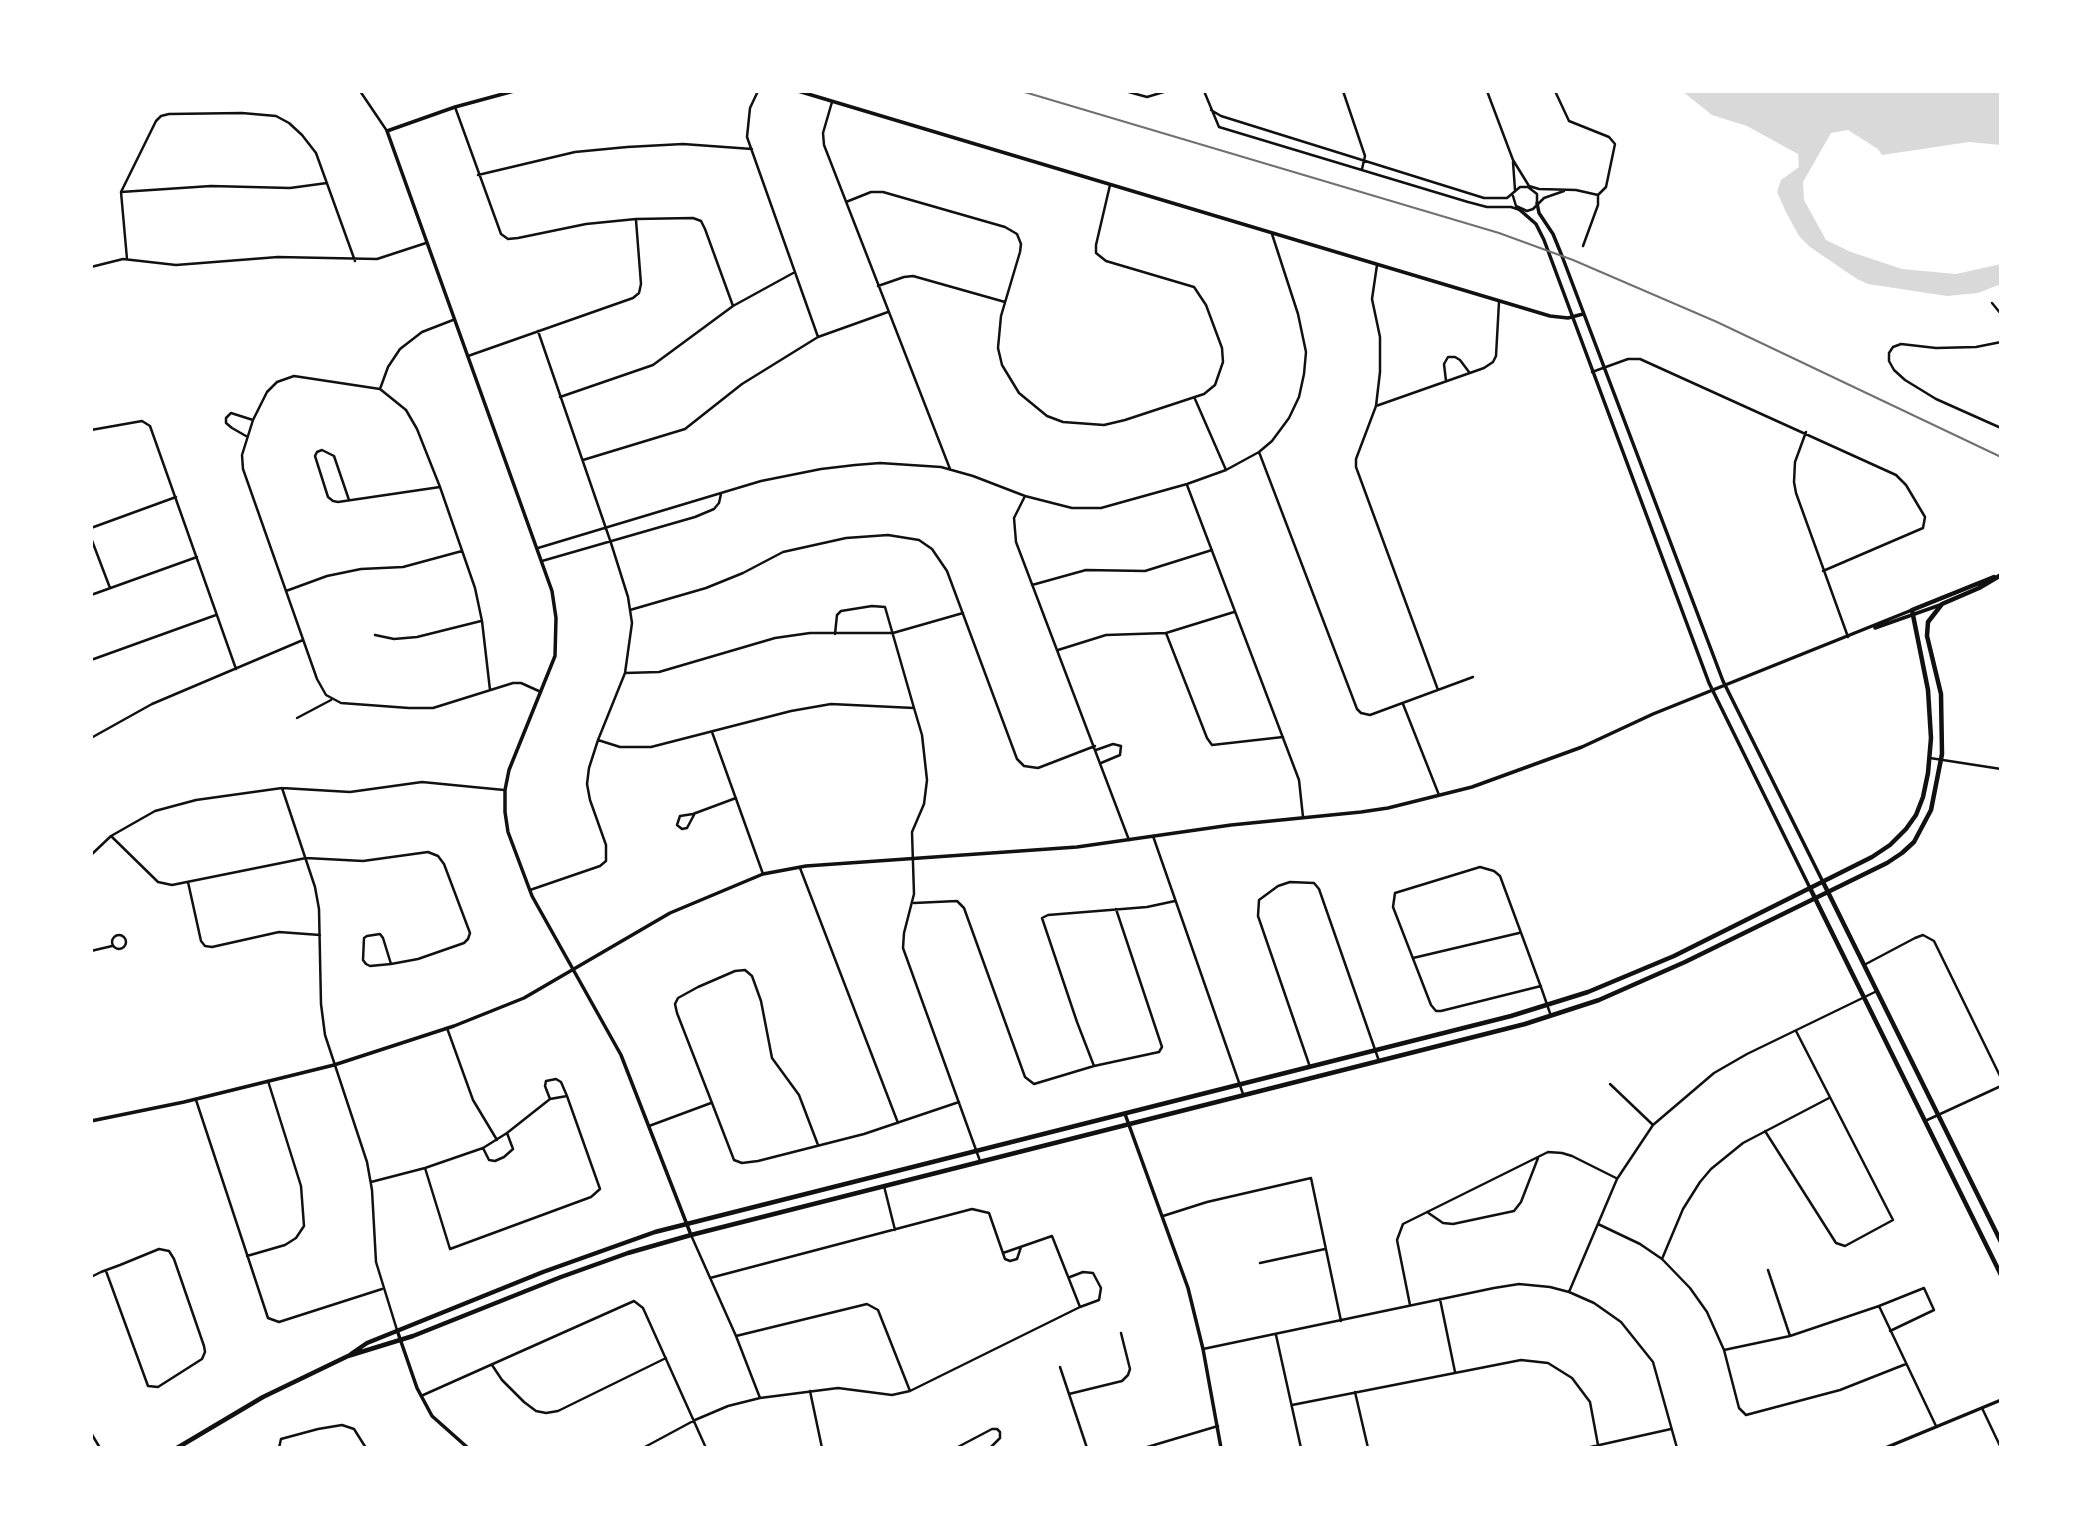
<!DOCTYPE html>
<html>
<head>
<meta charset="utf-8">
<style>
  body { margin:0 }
  #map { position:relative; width:2092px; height:1539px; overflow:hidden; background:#fff; font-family:"Fira Sans",sans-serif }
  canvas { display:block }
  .frame { position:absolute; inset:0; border:93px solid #fff; pointer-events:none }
</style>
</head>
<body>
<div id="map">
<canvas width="2092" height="1539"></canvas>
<div class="frame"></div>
</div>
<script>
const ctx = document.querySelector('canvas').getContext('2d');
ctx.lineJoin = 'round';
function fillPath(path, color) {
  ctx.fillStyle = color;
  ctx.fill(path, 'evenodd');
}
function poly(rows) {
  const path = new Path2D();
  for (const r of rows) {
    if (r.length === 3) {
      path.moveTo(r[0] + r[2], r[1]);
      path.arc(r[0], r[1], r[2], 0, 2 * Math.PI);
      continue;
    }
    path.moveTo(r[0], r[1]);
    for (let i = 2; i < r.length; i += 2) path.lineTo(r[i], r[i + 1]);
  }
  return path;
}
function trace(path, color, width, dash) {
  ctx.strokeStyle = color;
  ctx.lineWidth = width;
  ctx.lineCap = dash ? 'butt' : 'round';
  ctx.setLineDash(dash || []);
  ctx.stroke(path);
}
fillPath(poly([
  [1682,91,2001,91,2001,145,1969,142,1882,155,1878,149,1848,130,1831,133,1803,182,1804,200,1826,240,1851,252,1902,269,1956,274,2001,264,2001,284,1978,293,1947,296,1868,284,1857,279,1810,247,1799,236,1786,212,1777,192,1781,180,1799,167,1798,154,1747,126,1712,115]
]), '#d9d9d9');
trace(poly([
  [360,91,387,131],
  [758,91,750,108,747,137,818,337],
  [1125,91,1147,97,1167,91],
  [1204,91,1219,127,1468,202,1487,207,1511,207,1520,210],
  [1343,91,1365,156,1362,169],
  [1487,91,1513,160,1529,186,1539,189,1576,190,1598,195],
  [1555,91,1569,121,1609,137,1615,144,1606,187,1598,195],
  [91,92,92,91],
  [832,102,823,133,824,145,950,469],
  [455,107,501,234,508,239,518,238,586,224,636,219,693,218,701,221,705,229,733,306],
  [1211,110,1221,116,1484,198,1507,198,1520,187,1528,187,1537,194,1537,203],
  [1513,162,1515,190],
  [478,175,575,152,627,147,683,144,752,149],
  [121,192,211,186,290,188,327,183],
  [1513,196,1516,206,1527,211,1533,209,1544,198,1564,191],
  [846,202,871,192,883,192,1005,227,1017,234,1021,244,1020,252,1001,316,998,348,1002,365,1019,393,1047,416,1063,422,1104,425,1125,420,1204,394,1215,385,1223,362,1222,348,1206,305,1194,287,1106,261,1096,253,1096,245,1110,185],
  [1583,246,1598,205,1598,195],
  [127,259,121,192,156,121,161,116,169,114,242,113,276,116,289,123,302,135,316,153,355,261],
  [1377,265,1372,299,1380,337,1380,372,1376,406,1356,459,1356,467,1438,690],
  [91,267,123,259,176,265,278,257,377,259,426,243],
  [878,286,904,277,913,276,1005,302],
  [1992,303,2001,314],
  [2001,342,1976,347,1936,348,1901,344,1893,347,1889,353,1889,361,1894,370,1905,380,1936,399,2001,428],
  [468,356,633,298,639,293,641,284,636,220],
  [1592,372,1628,359,1640,359,1896,475,1906,485,1925,517,1923,528,1823,571],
  [1446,381,1444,364,1448,357,1455,357,1460,360,1469,372],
  [380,389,388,367,400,349,422,332,453,320],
  [560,397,653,365,733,306,795,272],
  [1195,399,1226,470],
  [1376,406,1484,368,1493,362,1496,356,1499,302],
  [91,409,92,431],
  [91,430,142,421,150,426,236,669],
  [1806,432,1795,462,1794,482,1796,493,1848,637],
  [246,436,232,428,226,423,226,418,231,413,253,420],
  [1259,452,1357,709,1361,713,1370,715,1473,677],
  [583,460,685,429,742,384,818,337,888,312],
  [1187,485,1299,780,1303,817],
  [1025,496,1014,518,1016,542,1129,840],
  [349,500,334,456,322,450,317,452,315,456,328,497,333,501,338,502,440,487],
  [91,528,176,497],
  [91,538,110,588],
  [538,548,761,481,821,469,855,465,880,463,941,467,973,476,1025,496,1072,508,1101,508,1187,484,1226,470,1259,452,1272,441,1289,418,1299,397,1304,374,1306,352,1298,314,1272,234],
  [542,561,695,517,714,509,719,503,721,494],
  [1032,585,1086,570,1145,571,1212,550],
  [286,591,327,576,361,569,403,567,462,551],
  [91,595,197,557],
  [630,610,706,588,743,573,783,552,846,538,888,535,919,540,932,549,947,571,1017,759,1024,766,1038,768,1095,746],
  [1166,633,1207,738,1212,745,1283,737],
  [835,634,837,615,841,611,872,606,885,607,914,708,922,735,927,780,924,804,912,832,914,894,904,933,903,948,980,1161],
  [375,635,394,639,417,637,481,621],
  [1058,650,1106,635,1166,633,1234,612],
  [91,660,216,615],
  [625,673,659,672,775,638,810,633,893,633,963,613],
  [490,690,482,621,475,588,440,487,417,429,406,410,380,389,294,376,277,382,267,392,253,420,242,455,243,469,317,679,326,695,341,703,409,708,433,708,513,683,521,683,541,692],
  [1403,704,1439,795],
  [297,718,331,700],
  [712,732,763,874],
  [91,738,152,704,303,640],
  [598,740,620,747,651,747,791,711,831,704,914,708],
  [1096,750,1113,744,1121,746,1120,755,1101,763],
  [1930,758,2001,769],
  [282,788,315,887,319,909,321,1004,325,1035,367,1162,372,1190,376,1262,397,1330],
  [695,813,687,828,682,829,677,825,680,816,693,814,736,798],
  [111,836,158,882,172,885,306,858,363,861,428,852,438,856,444,864,470,933,468,939,464,943,418,959,391,964,370,966,366,964,363,960,364,938,367,936,380,934,383,938,391,964],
  [1153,836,1243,1094],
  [91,855,111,836,155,811,196,800,282,788,350,792,422,782,504,790],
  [800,868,898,1123],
  [188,882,201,941,205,946,212,947,279,932,320,935],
  [530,890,600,866,606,861,606,845,590,800,587,784,589,768,598,740,625,673,632,623,628,597,611,543,538,331],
  [914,903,957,901,964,908,1025,1077,1034,1084,1094,1066,1159,1052,1162,1047,1116,909],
  [119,942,7],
  [91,951,112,946],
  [1413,958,1519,933],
  [1864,965,1915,938,1923,935,1934,941,2001,1078],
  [1541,986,1441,1011,1436,1011,1431,1005,1393,907,1395,893,1480,867,1494,871,1500,876,1527,949,1542,990,1551,1016],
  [447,1028,473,1100,497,1140],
  [1094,1066,1077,1022,1042,918,1048,915,1147,907,1175,901],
  [1310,1067,1258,916,1259,900,1278,886,1290,882,1314,883,1319,889,1379,1061],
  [1610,1084,1653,1125],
  [550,1099,545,1086,546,1081,556,1079,561,1082,567,1096],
  [196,1100,268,1318,279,1322,382,1289],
  [1925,1121,2001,1086],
  [649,1126,711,1103],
  [1765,1131,1836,1243,1845,1246,1893,1220,1796,1031],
  [818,1145,799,1095,772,1058,761,1001,752,976,745,970,735,971,698,987,678,998,675,1004,677,1013,712,1103,734,1160,742,1163,758,1161,864,1134,959,1102],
  [483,1148,489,1160,495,1161,504,1157,513,1149,507,1133],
  [371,1182,425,1168,483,1148,507,1133,550,1099,567,1096,600,1189,591,1197,450,1249,425,1168],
  [884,1186,895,1230],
  [1427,1212,1443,1223,1453,1224,1514,1211,1521,1202,1538,1158],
  [1163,1216,1207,1202,1311,1178,1341,1321],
  [1598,1224,1640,1244,1662,1259,1690,1288,1707,1312,1724,1350,1739,1408,1746,1415,1840,1390,1906,1364],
  [691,1235,736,1336,760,1398],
  [247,1256,285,1245,296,1238,304,1226,301,1186,268,1081],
  [1662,1259,1683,1209,1700,1182,1711,1169,1743,1143,1829,1098],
  [1260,1263,1325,1249],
  [1768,1270,1790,1336],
  [91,1277,101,1272,120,1265,159,1249,169,1251,174,1259,204,1346,205,1352,202,1359,158,1387,148,1386,106,1271],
  [1070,1277,1083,1272,1093,1273,1101,1288,1099,1300,1080,1307],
  [710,1278,972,1209,989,1213,1005,1259,1010,1261,1017,1259,1021,1247],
  [1569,1292,1617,1179,1653,1125,1714,1073,1747,1054,1877,991],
  [1440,1299,1455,1372],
  [1410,1305,1397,1240,1403,1224,1548,1152,1562,1153,1572,1156,1616,1178],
  [1879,1306,1936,1426],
  [1276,1335,1301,1448],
  [736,1336,867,1304,878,1310,910,1391],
  [1203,1349,1494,1288,1519,1284,1550,1287,1569,1292,1594,1303,1621,1322,1653,1362,1677,1448],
  [1724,1350,1790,1336,1879,1306,1924,1288,1934,1310,1890,1331],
  [492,1365,502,1380,524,1402,536,1411,546,1413,558,1411,666,1358],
  [1060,1367,1087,1448],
  [810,1391,822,1448],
  [1355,1392,1368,1448],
  [1069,1394,1122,1381,1128,1375,1130,1369,1121,1333],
  [421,1396,634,1301,643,1308,706,1448],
  [1292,1405,1521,1360,1548,1363,1572,1378,1590,1402,1598,1445],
  [1982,1408,2001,1448],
  [91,1433,100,1448],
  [279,1448,281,1439,318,1429,342,1425,354,1429,366,1448],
  [643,1448,695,1420,728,1406,760,1398,838,1388,892,1395,910,1391,1080,1307,1052,1236,1003,1253],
  [956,1448,992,1429,997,1429,1000,1432,1000,1438,990,1448],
  [1144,1448,1218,1426],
  [1586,1448,1671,1429]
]), '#111', 2.5);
trace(poly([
  [514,91,455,107,387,131,552,591,556,618,555,656,509,770,505,790,505,812,508,832,532,896,621,1055,691,1235],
  [798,91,1550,316,1568,318,1583,314],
  [1537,203,1539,213,1553,234,1562,256,1723,681,1823,882],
  [1520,210,1536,224,1544,240,1709,683,1810,888],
  [1875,628,1940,605],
  [1125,1114,1188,1288,1203,1349,1221,1448],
  [91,1121,184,1102,334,1065,454,1026,524,998,670,913,763,874,806,866,1077,847,1231,825,1361,812,1388,808,1472,787,1582,747,1653,714,1912,610],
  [397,1330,417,1388,432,1416,468,1448],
  [1885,1448,2001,1400]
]), '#111', 3.5);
trace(poly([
  [1823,882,2001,1242],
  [1810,888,2001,1275],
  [351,1354,367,1343,543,1272,655,1232,1511,1016,1588,992,1674,956,1872,857,1890,845,1906,829,1916,815,1923,797,1928,773,1931,738,1928,690,1912,610,1994,577],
  [177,1448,263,1397,348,1356,413,1336,561,1277,628,1253,691,1235,1525,1024,1599,1000,1685,962,1887,863,1902,853,1914,842,1931,810,1942,754,1941,694,1927,636,1928,622,1942,604,1979,588,2001,575]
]), '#111', 4.5);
trace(poly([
  [1021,91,1499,233,1573,260,1717,322,2001,457]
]), '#707070', 2);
</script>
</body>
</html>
